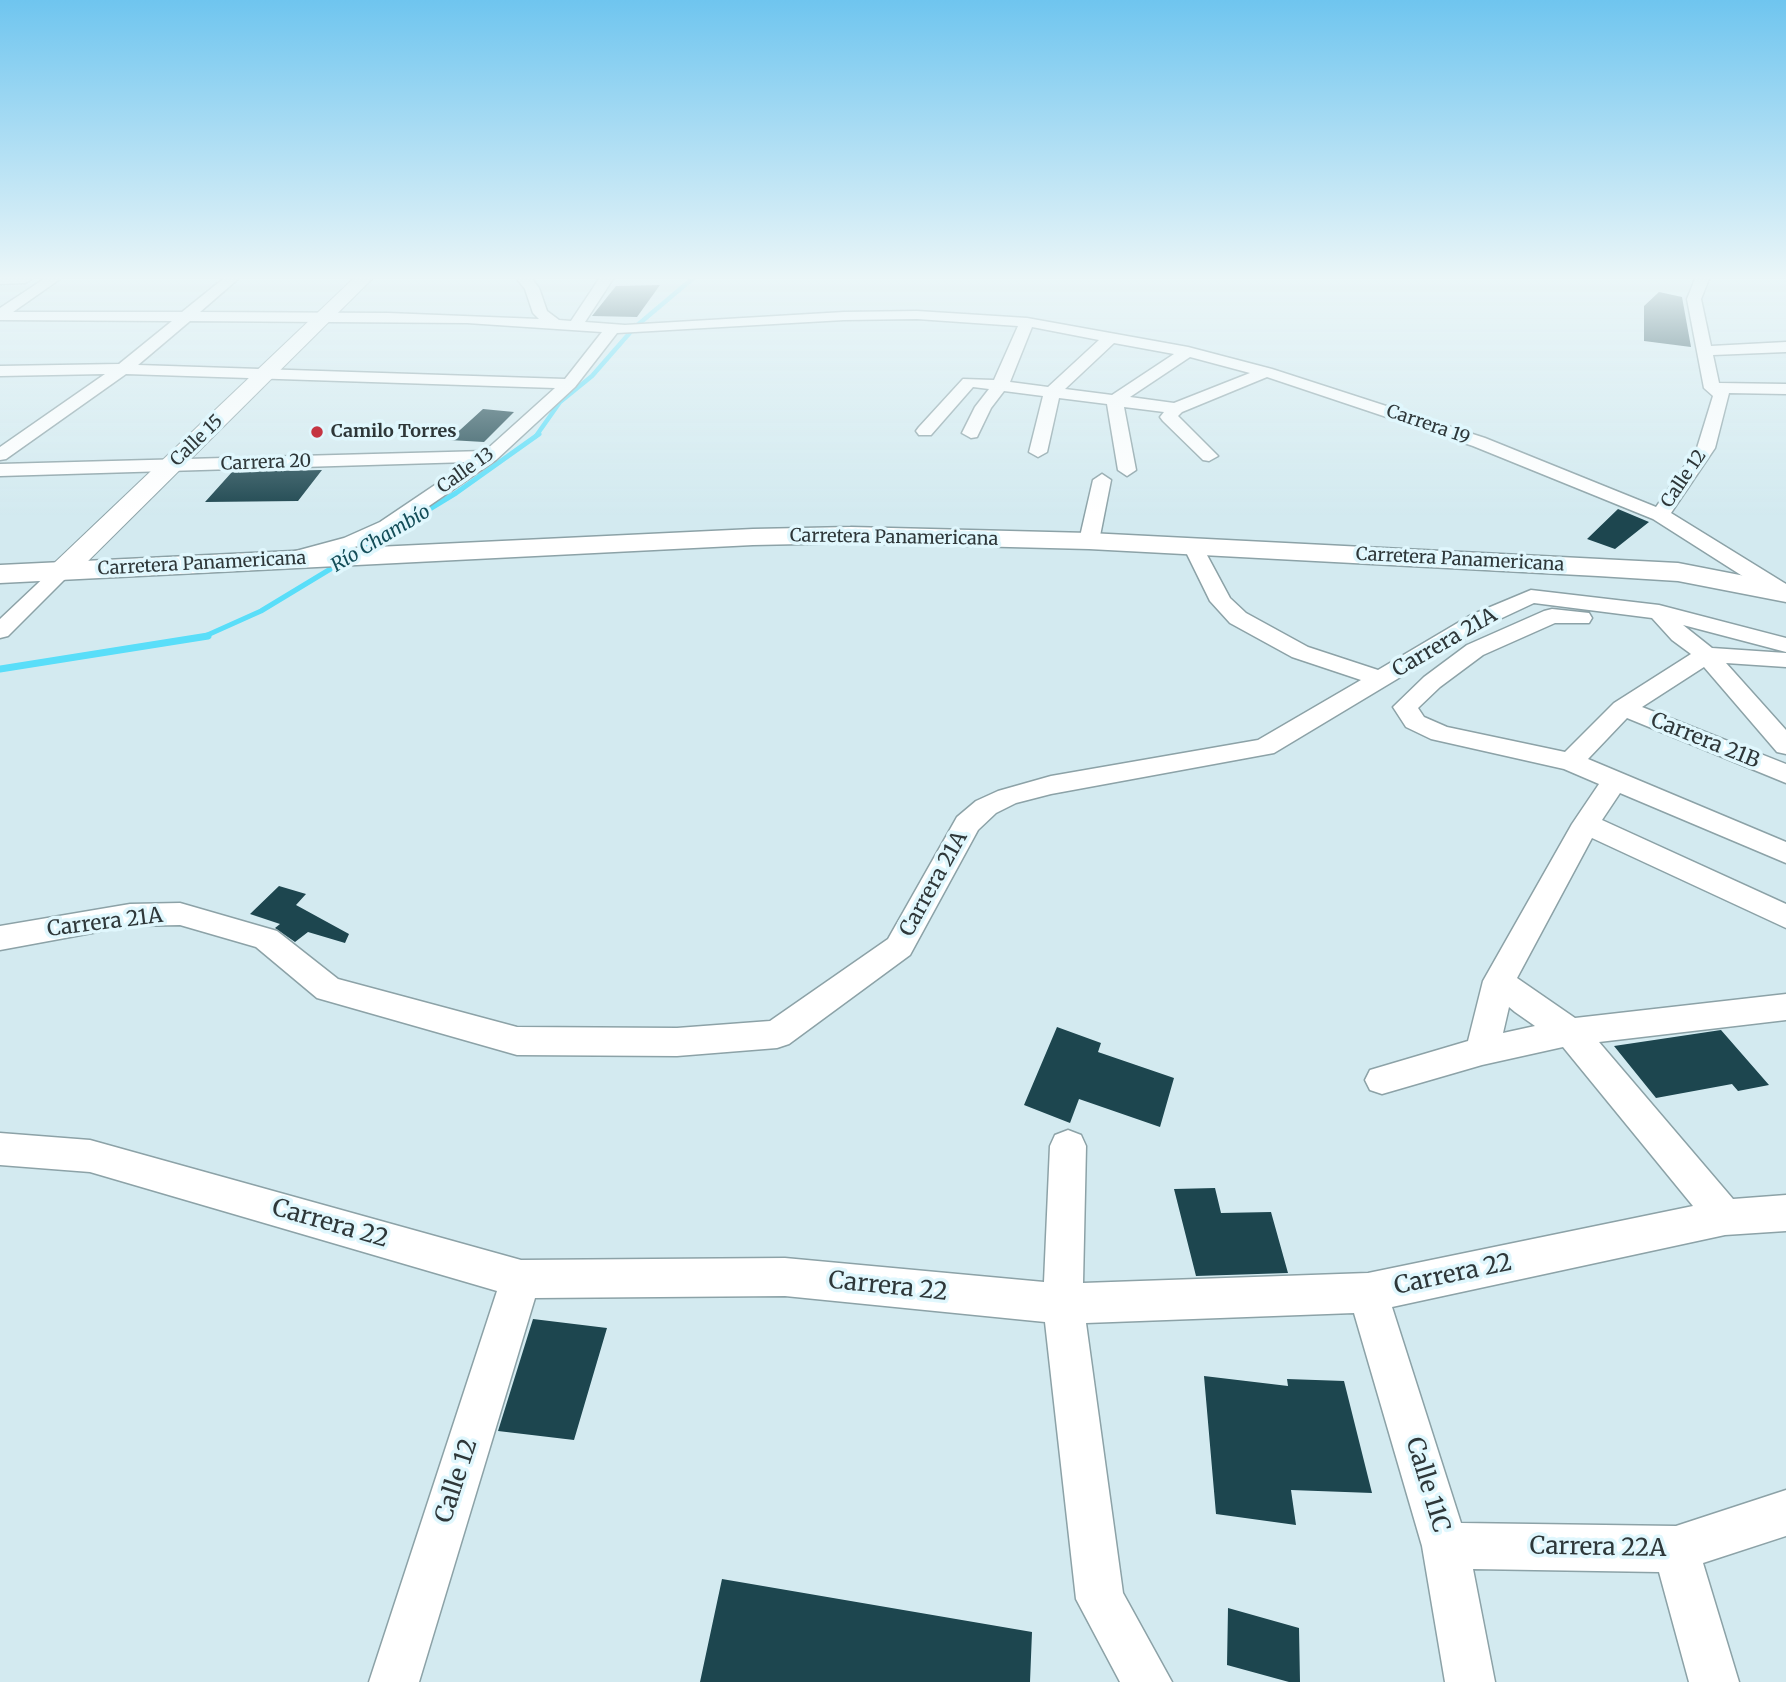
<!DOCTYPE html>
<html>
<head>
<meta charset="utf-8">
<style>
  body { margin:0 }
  canvas { display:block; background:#d3eaf0 }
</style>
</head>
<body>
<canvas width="1786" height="1682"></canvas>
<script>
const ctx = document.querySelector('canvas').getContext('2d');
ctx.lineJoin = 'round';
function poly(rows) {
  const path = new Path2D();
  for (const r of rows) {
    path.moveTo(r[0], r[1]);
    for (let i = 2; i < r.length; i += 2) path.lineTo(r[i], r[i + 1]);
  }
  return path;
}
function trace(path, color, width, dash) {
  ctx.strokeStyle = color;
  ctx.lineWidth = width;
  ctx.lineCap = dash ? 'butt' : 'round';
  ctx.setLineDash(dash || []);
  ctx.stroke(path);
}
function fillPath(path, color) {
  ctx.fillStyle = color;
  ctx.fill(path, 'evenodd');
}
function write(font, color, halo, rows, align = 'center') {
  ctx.font = font + ' Merriweather,serif';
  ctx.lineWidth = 7;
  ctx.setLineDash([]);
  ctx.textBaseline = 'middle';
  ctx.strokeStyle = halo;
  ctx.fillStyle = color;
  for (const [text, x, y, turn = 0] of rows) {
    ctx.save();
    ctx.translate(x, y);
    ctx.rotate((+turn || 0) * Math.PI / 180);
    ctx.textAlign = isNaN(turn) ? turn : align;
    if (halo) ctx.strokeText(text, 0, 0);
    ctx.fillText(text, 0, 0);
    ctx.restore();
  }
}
trace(poly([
  [536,436,560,402,592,376,634,328,692,279]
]), '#59def9', 4.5);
trace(poly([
  [359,552,456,493,539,434],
  [203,637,261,611,342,562]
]), '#59def9', 5);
trace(poly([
  [0,669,208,636]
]), '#59def9', 7);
fillPath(poly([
  [660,285,637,317,592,316,616,286],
  [1659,292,1682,297,1691,347,1644,341,1644,306],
  [483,409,514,412,484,442,449,440],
  [322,470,298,501,205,502,232,472],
  [1618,509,1649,522,1615,549,1587,539],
  [279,886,306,894,296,905,349,934,345,943,308,932,295,942,275,928,280,924,250,914],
  [1057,1027,1101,1043,1098,1052,1174,1078,1160,1127,1079,1099,1070,1123,1024,1105],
  [1721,1030,1769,1085,1738,1091,1732,1084,1656,1098,1614,1046],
  [1215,1188,1221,1213,1271,1212,1288,1273,1196,1276,1174,1189],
  [533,1319,607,1328,574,1440,498,1431],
  [1204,1376,1288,1386,1287,1379,1344,1381,1372,1493,1291,1490,1296,1525,1216,1514],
  [722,1579,1032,1632,1030,1682,700,1682],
  [1228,1608,1299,1628,1300,1682,1289,1682,1227,1665]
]), '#1d464f');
const minor = poly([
  [0,279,32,279,25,283,0,284,0,279],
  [44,279,60,279,13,312,182,312,223,279,238,279,200,312,388,313,539,319,533,313,525,289,517,279,532,279,539,288,547,311,559,320,571,321,599,279,613,279,585,322,625,325,844,312,917,311,1027,318,1188,347,1272,369,1485,438,1656,507,1697,448,1713,396,1704,388,1687,299,1695,279,1709,279,1701,299,1711,346,1786,342,1786,352,1713,355,1719,383,1786,384,1786,394,1729,393,1715,448,1671,513,1786,584,1786,599,1777,598,1653,519,1473,446,1267,377,1182,412,1178,416,1218,456,1209,461,1203,460,1163,421,1160,417,1164,412,1124,407,1136,470,1127,476,1118,470,1107,404,1059,398,1047,452,1038,457,1029,452,1043,396,1004,391,991,408,977,437,971,438,962,433,975,407,989,389,973,387,931,435,919,435,916,431,919,427,963,379,994,380,1018,326,917,319,844,320,617,333,575,387,496,460,394,530,358,546,288,565,281,563,278,559,281,555,344,538,380,522,469,462,0,476,0,464,485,451,555,388,126,374,6,459,0,460,0,447,105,374,0,376,0,366,119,364,172,321,0,320,0,308,44,279],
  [190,321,467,323,602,332,565,379,138,365,190,321],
  [1032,327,1099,340,1048,387,1010,382,1032,327],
  [1114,343,1174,354,1112,395,1065,389,1114,343],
  [1190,357,1250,373,1174,403,1130,397,1190,357],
  [1102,474,1111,480,1099,541,1096,545,1089,547,1082,545,1079,541,1093,480,1102,474],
  [1193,540,1200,542,1230,598,1246,613,1308,647,1378,670,1471,615,1531,590,1659,605,1786,638,1786,652,1683,625,1712,648,1786,653,1786,667,1726,663,1786,730,1786,754,1777,752,1704,667,1642,707,1786,764,1786,783,1627,718,1588,759,1786,842,1786,863,1620,793,1602,820,1786,904,1786,928,1592,838,1517,978,1575,1018,1786,994,1786,1020,1599,1042,1733,1199,1786,1195,1786,1231,1725,1235,1392,1307,1461,1523,1676,1526,1786,1490,1786,1536,1703,1563,1739,1682,1689,1682,1659,1572,1473,1569,1495,1682,1445,1682,1422,1546,1354,1313,1086,1323,1123,1593,1172,1682,1120,1682,1076,1599,1045,1322,785,1296,535,1298,419,1682,369,1682,497,1291,90,1172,0,1165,0,1133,90,1140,521,1260,785,1258,1044,1282,1050,1146,1055,1135,1068,1130,1081,1135,1086,1146,1083,1283,1368,1273,1693,1206,1563,1047,1482,1065,1382,1094,1370,1090,1365,1080,1370,1070,1468,1041,1483,981,1572,824,1599,784,1564,769,1431,739,1406,727,1393,707,1424,677,1467,645,1544,611,1552,609,1589,613,1592,618,1589,623,1555,623,1483,655,1440,687,1418,708,1424,717,1447,727,1565,752,1614,703,1691,654,1672,640,1652,618,1534,603,1487,625,1274,753,1051,794,1016,803,996,813,978,830,910,955,789,1044,777,1048,677,1056,517,1055,317,998,256,947,180,925,130,926,0,950,0,926,130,904,180,903,277,931,338,979,517,1027,677,1028,770,1021,888,939,957,817,976,801,998,791,1051,776,1258,740,1361,680,1292,657,1230,623,1210,601,1183,546,1186,542,1193,540],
  [1509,1007,1515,1012,1535,1026,1503,1033,1509,1007],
  [61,566,68,568,72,572,8,636,0,638,0,619,54,568,61,566]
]);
const major = poly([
  [353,279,372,279,71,578,61,580,51,578,47,572,51,566,353,279]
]);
const highway = poly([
  [851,527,1089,533,1678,563,1786,584,1786,602,1678,581,1598,576,1089,549,851,543,753,545,0,583,0,565,753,529,851,527]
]);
trace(minor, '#8ca2a7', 3);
trace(major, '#8ca2a7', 2);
trace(highway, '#8ca2a7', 3);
fillPath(minor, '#fff');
fillPath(major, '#fff');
fillPath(highway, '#fff');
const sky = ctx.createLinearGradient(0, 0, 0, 515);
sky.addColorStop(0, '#6fc5ef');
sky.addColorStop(0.54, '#ebf6f8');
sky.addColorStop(1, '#ebf6f800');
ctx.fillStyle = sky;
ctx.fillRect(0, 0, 1786, 515);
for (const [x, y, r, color] of [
  [317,432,7,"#c53542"]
]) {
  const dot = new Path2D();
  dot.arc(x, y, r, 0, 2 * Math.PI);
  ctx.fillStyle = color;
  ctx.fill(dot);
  trace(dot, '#e0f7fd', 2.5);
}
write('18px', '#2e3739', '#e0f7fd', [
  ["Carrera 19",1428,425,19],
  ["Calle 15",197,441,-44],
  ["Carrera 20",266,463,-2],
  ["Calle 13",466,471,-35],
  ["Calle 12",1684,479,-56],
  ["Carretera Panamericana",894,538,1],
  ["Carretera Panamericana",1460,560,3],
  ["Carretera Panamericana",202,564,-3]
]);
write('bold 18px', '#2e3739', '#e0f7fd', [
  ["Camilo Torres",331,432]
], 'left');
write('italic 19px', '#134d58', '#e0f7fd', [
  ["Río Chambío",381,539,-31]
]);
write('21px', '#2e3739', '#e0f7fd', [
  ["Carrera 21A",1445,643,-30],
  ["Carrera 21B",1705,741,22],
  ["Carrera 21A",934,884,-61],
  ["Carrera 21A",105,923,-7]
]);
write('24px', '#2e3739', '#e0f7fd', [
  ["Carrera 22",330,1224,16],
  ["Carrera 22",1453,1275,-12],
  ["Carrera 22",888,1287,6],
  ["Calle 12",457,1481,-72],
  ["Calle 11C",1427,1485,73],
  ["Carrera 22A",1598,1548,1]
]);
</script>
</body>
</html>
